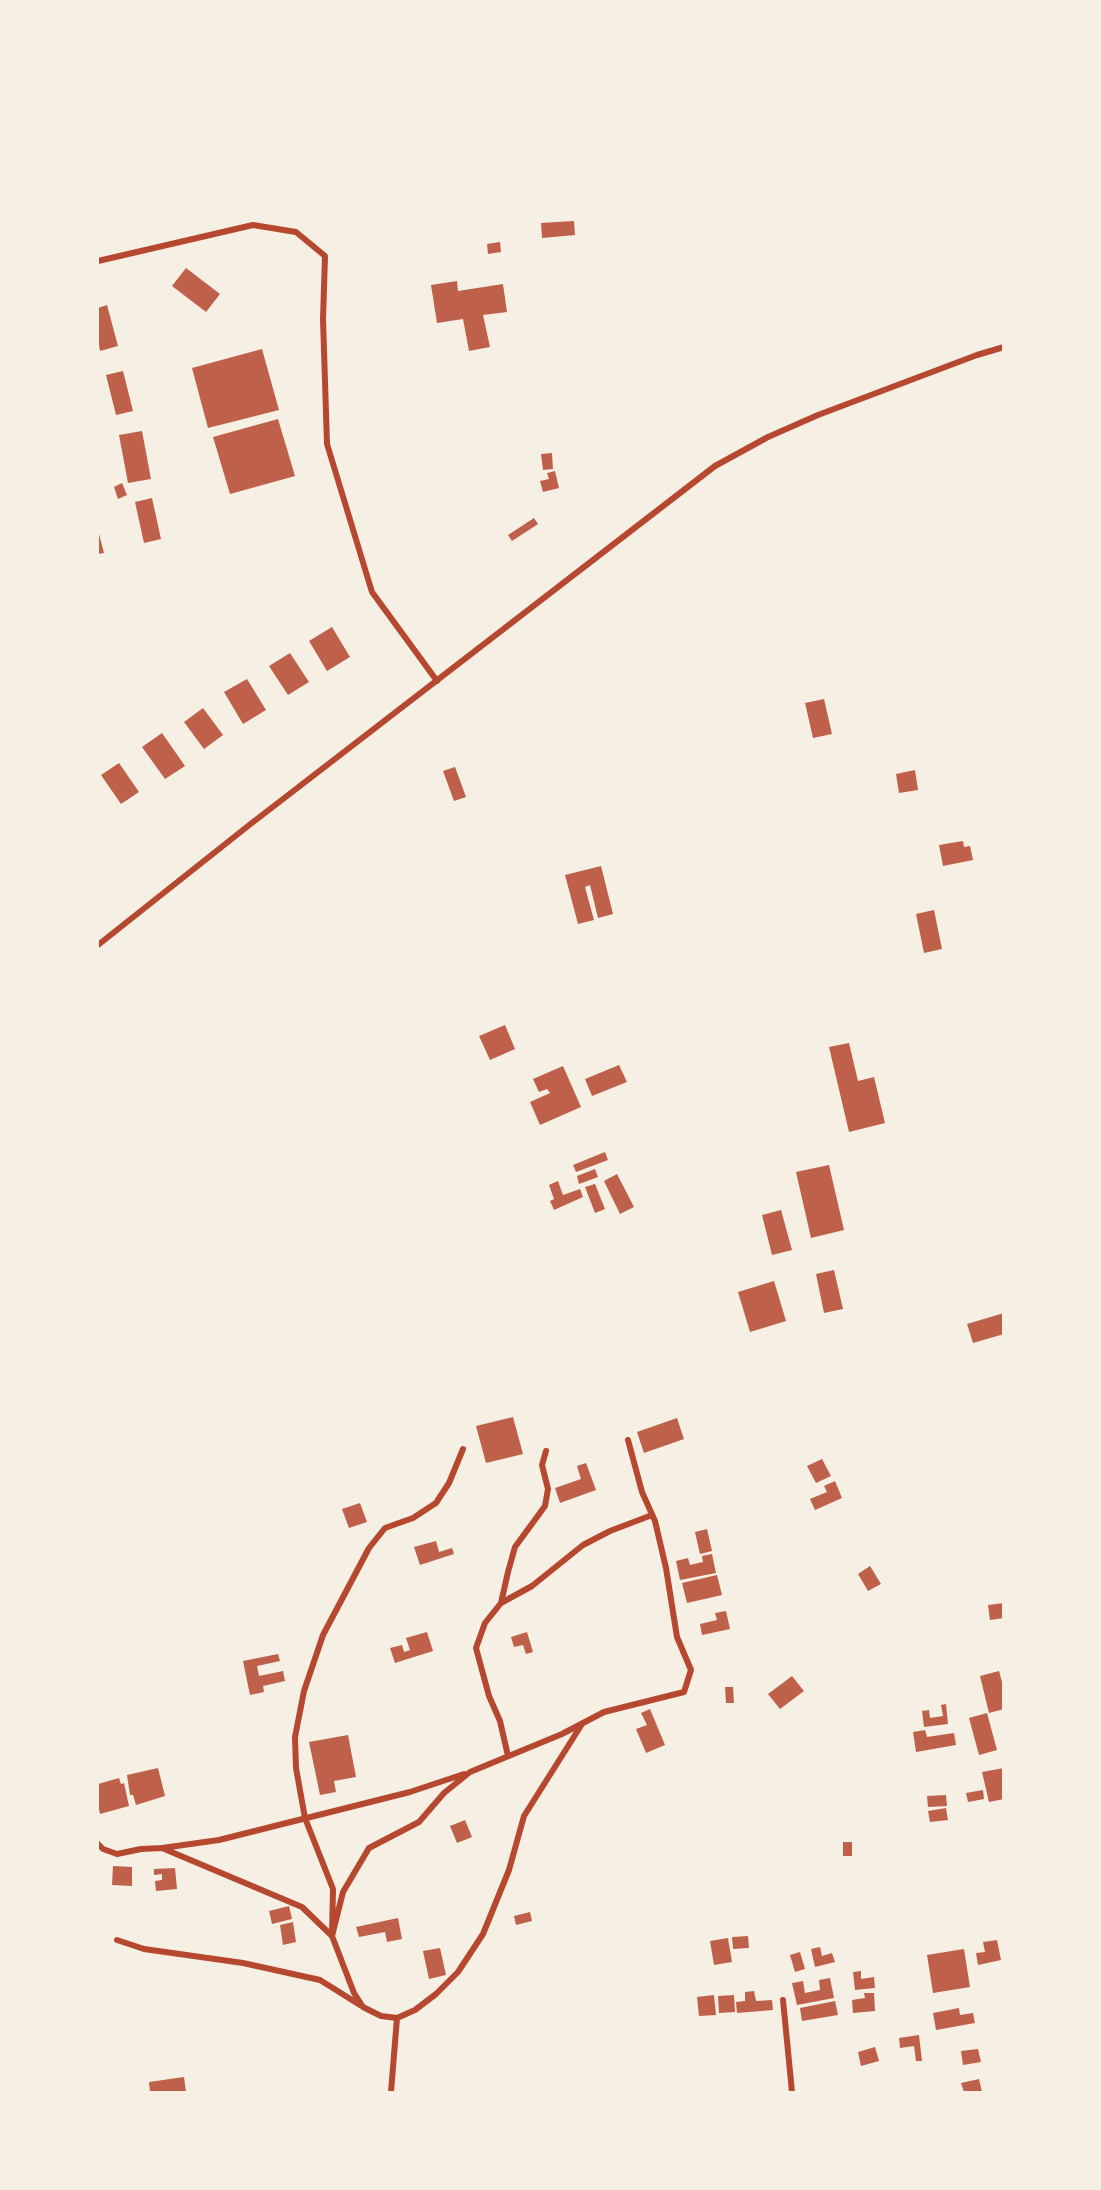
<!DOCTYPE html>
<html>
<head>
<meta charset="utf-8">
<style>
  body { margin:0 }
  #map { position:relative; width:1101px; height:2190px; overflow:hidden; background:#f6efe4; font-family:"Public Sans",sans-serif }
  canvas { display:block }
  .frame { position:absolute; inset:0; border:99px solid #f6efe4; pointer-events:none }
</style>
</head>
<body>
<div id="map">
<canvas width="1101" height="2190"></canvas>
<div class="frame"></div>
</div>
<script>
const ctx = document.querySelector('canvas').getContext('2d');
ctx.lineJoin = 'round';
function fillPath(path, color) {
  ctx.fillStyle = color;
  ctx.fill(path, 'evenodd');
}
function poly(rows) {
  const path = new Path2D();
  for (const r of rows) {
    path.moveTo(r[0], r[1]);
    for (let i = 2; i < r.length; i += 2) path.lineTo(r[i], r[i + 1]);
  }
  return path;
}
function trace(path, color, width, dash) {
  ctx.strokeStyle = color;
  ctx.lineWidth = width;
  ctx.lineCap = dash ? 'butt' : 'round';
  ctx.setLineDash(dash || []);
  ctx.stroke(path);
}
fillPath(poly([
  [574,221,575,235,542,238,541,223],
  [500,242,501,252,488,254,487,244],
  [186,268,220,294,206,312,172,286],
  [457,281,458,291,503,284,507,312,483,315,490,347,469,351,463,319,437,323,431,285],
  [107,305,118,346,100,351,98,339,98,308],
  [262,349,279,410,208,428,192,368],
  [123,371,133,411,116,415,106,375],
  [278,419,295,476,230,494,213,437],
  [142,431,151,479,128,483,119,435],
  [552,453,553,469,543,470,541,454],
  [555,471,559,488,543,492,540,481,549,479,547,473],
  [122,483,127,495,118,499,114,487],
  [152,498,161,539,144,543,135,502],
  [534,518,538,524,512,541,508,535],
  [98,530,104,553,98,554],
  [332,627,350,657,327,671,309,641],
  [290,653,309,682,288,695,269,666],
  [247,679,266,710,243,724,224,692],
  [824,699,832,734,813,738,805,703],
  [203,708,223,735,204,749,184,722],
  [162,733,185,766,165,779,142,747],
  [119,763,139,792,121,804,101,775],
  [455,767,466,797,454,801,443,771],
  [915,770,918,790,899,793,896,774],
  [963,841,964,847,970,846,973,860,943,866,939,845],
  [601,866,613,914,598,918,590,885,585,887,594,920,578,924,565,875],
  [934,910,942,949,924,953,916,914],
  [505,1025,515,1049,490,1060,479,1036],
  [849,1043,858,1081,874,1077,885,1123,849,1132,829,1047],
  [619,1065,627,1082,592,1096,585,1079],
  [563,1066,581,1107,540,1125,530,1102,550,1093,547,1089,539,1092,533,1079],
  [605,1152,608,1160,576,1172,573,1165],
  [829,1165,844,1230,811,1238,796,1172],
  [595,1169,598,1177,579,1184,577,1176],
  [617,1174,634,1207,620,1214,604,1181],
  [558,1181,563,1195,580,1189,583,1197,554,1210,550,1201,554,1199,549,1185],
  [595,1184,605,1209,595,1213,585,1187],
  [781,1210,792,1250,772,1255,762,1215],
  [834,1270,843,1309,824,1313,816,1274],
  [774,1281,786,1321,750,1332,738,1292],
  [1004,1313,1004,1334,973,1343,967,1324],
  [513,1417,523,1454,486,1463,476,1426],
  [677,1418,684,1439,644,1453,637,1432],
  [822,1459,831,1476,816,1483,807,1466],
  [586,1463,596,1490,560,1503,555,1488,581,1479,577,1466],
  [835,1481,842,1498,815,1510,810,1499,827,1492,824,1486],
  [360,1503,367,1522,349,1528,342,1509],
  [707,1529,712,1551,700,1554,695,1532],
  [436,1541,439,1552,452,1548,454,1554,420,1565,414,1547],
  [712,1554,716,1573,680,1580,676,1561,688,1558,690,1565,703,1562,702,1556],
  [870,1566,881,1584,868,1591,858,1574],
  [717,1575,722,1595,687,1603,682,1583],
  [1004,1603,1004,1618,990,1620,988,1605],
  [726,1611,730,1629,702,1635,700,1624,717,1620,715,1613],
  [427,1632,433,1651,395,1663,390,1648,402,1645,404,1652,410,1650,406,1638],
  [527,1632,533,1652,526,1654,523,1645,514,1647,511,1637],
  [278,1654,280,1661,257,1666,259,1676,283,1671,285,1681,263,1686,264,1692,250,1695,243,1661],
  [999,1671,1004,1689,1004,1709,989,1713,980,1676],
  [792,1676,804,1691,780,1709,768,1694],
  [725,1687,733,1687,734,1703,726,1703],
  [946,1704,948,1724,924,1727,922,1711,929,1710,930,1718,943,1716,941,1705],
  [650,1709,665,1745,646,1753,636,1729,647,1725,641,1713],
  [987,1713,997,1750,979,1755,969,1718],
  [925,1730,927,1737,954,1733,956,1745,916,1752,913,1732],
  [348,1735,356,1777,334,1781,336,1792,320,1795,309,1742],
  [158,1768,165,1796,136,1805,133,1795,130,1795,127,1775],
  [1004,1768,1004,1799,989,1802,982,1772],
  [119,1778,121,1784,124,1783,129,1806,100,1814,98,1805,98,1784],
  [983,1790,984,1799,968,1802,966,1793],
  [946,1795,947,1806,928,1807,927,1796],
  [946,1808,948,1820,930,1822,928,1811],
  [465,1820,472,1837,457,1843,450,1826],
  [843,1842,852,1842,852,1856,843,1856],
  [113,1866,132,1867,132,1886,112,1885],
  [175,1868,177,1889,156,1891,155,1881,162,1880,162,1874,154,1875,154,1869],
  [289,1906,292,1919,272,1924,269,1911],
  [530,1912,532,1921,516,1925,514,1916],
  [398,1918,402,1939,387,1942,385,1932,359,1937,356,1927],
  [293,1922,296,1942,283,1945,280,1925],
  [748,1936,749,1948,733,1949,732,1937],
  [728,1938,732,1962,714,1965,710,1941],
  [997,1940,1001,1960,978,1965,976,1953,985,1952,983,1942],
  [820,1947,822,1956,832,1953,835,1962,815,1967,811,1949],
  [440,1948,446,1975,429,1979,423,1951],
  [964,1949,970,1987,933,1993,927,1955],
  [800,1952,805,1969,795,1972,790,1955],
  [861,1971,861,1979,874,1977,875,1988,855,1990,853,1972],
  [830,1978,834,1998,797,2005,792,1983,803,1981,805,1993,820,1990,819,1980],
  [754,1991,756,2001,772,2000,773,2010,737,2013,736,2002,745,2001,745,1992],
  [864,1993,874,1993,875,2011,853,2013,852,2000,865,1998],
  [714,1995,716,2015,699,2016,697,1997],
  [734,1995,735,2012,719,2013,718,1996],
  [835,2001,838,2015,802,2021,800,2008],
  [959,2008,960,2015,973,2013,975,2023,936,2030,933,2013],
  [919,2035,922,2061,916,2061,914,2046,900,2048,899,2038],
  [875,2047,879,2061,861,2066,858,2052],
  [978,2049,981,2062,963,2065,961,2051],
  [184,2077,186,2092,150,2092,149,2082],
  [979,2079,982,2092,964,2092,961,2083]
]), '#bf614a');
trace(poly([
  [98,261,253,225,296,232,325,256,323,319,327,444,372,592,437,681],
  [98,945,248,826,715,466,768,437,818,415,977,355,1004,347],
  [463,1449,449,1483,436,1503,413,1518,385,1528,369,1548,323,1635,304,1691,295,1737,296,1768,305,1818,333,1889,332,1936,343,1892,369,1848,419,1822,444,1793,470,1772,562,1734,604,1712,684,1692,691,1670,677,1637,666,1568,655,1521,642,1492,628,1440],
  [501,1603,508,1572,515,1547,545,1506,548,1489,542,1465,546,1451],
  [508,1756,500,1721,489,1696,476,1648,485,1623,501,1603,532,1586,583,1545,610,1531,652,1515],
  [98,1844,103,1849,117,1854,141,1849,162,1848,302,1907,332,1936,354,1993,363,2007,381,2016,397,2018,415,2010,436,1994,458,1972,483,1934,509,1870,524,1816,582,1724],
  [162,1848,219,1840,410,1792,464,1774],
  [117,1940,144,1949,243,1963,320,1980,360,2005],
  [783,2000,792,2092],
  [391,2092,397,2018]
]), '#b5482f', 6);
</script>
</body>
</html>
